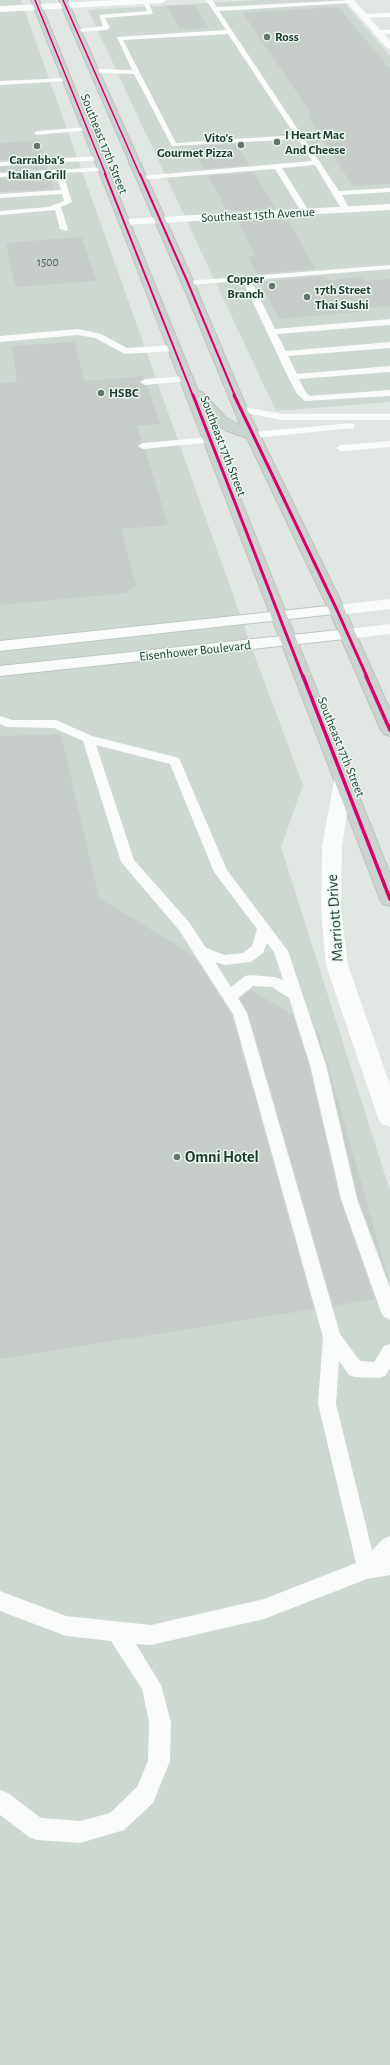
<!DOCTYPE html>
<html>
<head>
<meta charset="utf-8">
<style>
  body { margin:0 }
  canvas { display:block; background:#e0e6e2 }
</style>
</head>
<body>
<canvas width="390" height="2065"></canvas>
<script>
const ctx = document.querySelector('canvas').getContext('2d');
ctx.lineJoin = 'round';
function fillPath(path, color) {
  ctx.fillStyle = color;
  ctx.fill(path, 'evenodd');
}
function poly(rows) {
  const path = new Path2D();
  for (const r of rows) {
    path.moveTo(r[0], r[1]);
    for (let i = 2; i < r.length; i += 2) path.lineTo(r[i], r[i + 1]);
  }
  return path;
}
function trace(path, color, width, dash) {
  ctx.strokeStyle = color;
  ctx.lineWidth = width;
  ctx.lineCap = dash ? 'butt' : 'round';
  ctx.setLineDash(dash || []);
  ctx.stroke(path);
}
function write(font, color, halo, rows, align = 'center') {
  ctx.font = font + ' "Alegreya Sans",sans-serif';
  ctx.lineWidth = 3;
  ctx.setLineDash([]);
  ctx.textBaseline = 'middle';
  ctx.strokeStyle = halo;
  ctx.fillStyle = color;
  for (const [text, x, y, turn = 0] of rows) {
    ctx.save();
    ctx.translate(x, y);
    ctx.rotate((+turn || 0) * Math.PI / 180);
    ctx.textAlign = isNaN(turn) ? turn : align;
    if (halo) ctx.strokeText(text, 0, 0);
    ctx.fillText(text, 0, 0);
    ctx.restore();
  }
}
fillPath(poly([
  [0,0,21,0,257,662,303,785,281,847,390,1191,390,2065,0,2065],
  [261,0,342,0,390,56,390,402,276,411,88,10]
]), '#cdd8d1');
fillPath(poly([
  [194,5,208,28,180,29,167,6],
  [338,7,390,69,390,184,353,186,307,115,312,115,243,13],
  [39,140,44,158,0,160,0,143],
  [236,144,249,165,204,169,192,147],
  [47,165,48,169,0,172,0,167],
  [254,172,276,209,233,211,232,210,227,210,208,176],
  [50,176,54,189,0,192,0,178],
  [281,218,283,221,288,220,315,269,257,274,248,257,255,256,237,220],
  [81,237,97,281,15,287,6,243],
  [319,276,326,277,328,280,363,277,364,281,390,279,390,306,355,309,357,312,279,319,260,282],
  [75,342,84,381,143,376,144,378,139,383,147,386,160,424,137,426,142,442,137,447,145,450,168,525,121,529,136,585,126,593,0,605,0,383,17,382,12,346],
  [61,734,99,898,193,955,232,1015,314,1309,0,1359,0,736],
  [251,990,293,1015,309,1065,340,1199,375,1299,333,1306,248,1013,240,998],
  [315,1029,318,1030,389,1281,358,1199,327,1065]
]), '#c7cec9');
const secondary = poly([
  [337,605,343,607,345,610,343,613,0,651,0,641,337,605],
  [348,629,354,630,356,634,354,638,0,676,0,666,348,629]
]);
const primary = poly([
  [31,0,39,0,198,391,202,392,225,417,241,426,182,283,59,0,67,0,194,283,247,409,345,610,390,710,390,736,384,734,381,730,329,610,247,438,227,431,215,423,207,415,390,874,390,906,383,904,380,899,125,237,31,0]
]);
trace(secondary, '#bbc6c0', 2);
trace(primary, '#bac4bf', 2);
fillPath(poly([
  [142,0,148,0,153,14,105,18,110,28,107,30,76,32,73,30,103,26,99,15,147,11,142,0],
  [206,0,212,0,217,7,352,0,350,3,219,11,339,191,390,188,390,192,342,195,350,210,346,212,342,210,315,165,282,168,310,213,306,215,302,213,275,169,138,180,138,176,141,176,312,161,298,139,172,146,134,74,95,73,92,71,95,69,132,70,117,37,226,30,206,0],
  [228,34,295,135,176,143,123,40,228,34],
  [390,13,390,17,364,18,361,16,364,14,390,13],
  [378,30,390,30,390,34,376,33,375,32,378,30],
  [69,78,70,79,67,81,0,85,0,81,69,78],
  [87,127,89,128,89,130,37,135,34,133,37,131,87,127],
  [99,156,102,156,102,160,0,166,0,162,99,156],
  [106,167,106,171,103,171,63,173,72,202,61,207,68,229,67,231,60,229,55,210,0,215,0,211,48,207,64,201,62,194,0,198,0,194,61,190,56,174,0,177,0,173,106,167],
  [390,265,390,269,251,280,275,329,390,319,390,325,277,334,286,351,390,342,390,348,288,356,297,374,390,366,390,372,299,379,306,393,310,396,390,390,390,396,305,401,297,394,288,377,243,281,188,285,184,283,188,281,390,265],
  [78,329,101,334,127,348,174,345,178,348,174,351,125,354,95,338,78,335,0,342,0,336,78,329],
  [186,376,189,377,189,381,145,385,140,382,145,379,186,376],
  [240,406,281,414,390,414,390,420,281,420,237,411,237,407,240,406],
  [351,423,354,424,354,428,253,438,248,435,253,432,351,423],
  [210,437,213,438,213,442,143,449,138,446,143,443,210,437],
  [390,441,390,447,341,451,336,448,341,445,390,441],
  [0,716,12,720,56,720,92,736,179,758,227,870,288,951,326,1065,357,1199,390,1288,390,1320,384,1317,381,1312,341,1199,310,1065,289,998,272,987,253,986,238,998,247,1013,340,1334,360,1361,374,1362,384,1346,390,1344,390,1368,385,1376,379,1378,355,1377,349,1375,339,1361,336,1404,372,1550,383,1539,390,1536,390,1575,367,1579,264,1619,151,1645,136,1644,161,1685,171,1722,170,1761,153,1803,124,1830,80,1843,37,1840,29,1837,0,1815,0,1790,8,1793,41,1818,80,1821,110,1813,137,1787,148,1761,149,1722,142,1689,111,1641,66,1636,0,1611,0,1591,66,1616,151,1625,264,1599,356,1563,318,1404,323,1337,233,1014,179,930,121,862,83,741,54,728,6,727,0,724,0,716],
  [96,745,170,764,214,872,257,929,252,946,243,953,225,955,206,948,189,922,134,860,96,745],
  [267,943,274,952,283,980,275,977,250,975,245,976,231,987,215,962,225,965,251,962,263,953,267,943]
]), '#fafbfb');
fillPath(poly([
  [116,0,166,0,162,3,0,12,0,6,116,0],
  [345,0,354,0,390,41,390,49,387,48,345,0],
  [390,204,390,210,125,225,119,222,125,219,390,204],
  [390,599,390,609,337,615,331,613,329,610,331,607,337,605,390,599],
  [390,624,390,634,348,639,342,638,340,634,342,630,348,629,390,624],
  [343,775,350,777,352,781,342,846,341,910,348,965,390,1085,390,1127,382,1124,378,1118,326,965,321,910,322,846,334,781,336,777,343,775]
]), '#fafbfb');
fillPath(secondary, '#fafbfb');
fillPath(primary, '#cbd4d0');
trace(poly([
  [35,0,106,175],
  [63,0,140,175]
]), '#d6006c', 1.5);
trace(poly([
  [105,174,193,396],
  [140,174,188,283,235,396]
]), '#d6006c', 2);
trace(poly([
  [193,395,303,677],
  [234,395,337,610,367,677]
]), '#d6006c', 3);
trace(poly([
  [303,676,390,899],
  [366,676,390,730]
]), '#d6006c', 3.5);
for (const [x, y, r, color] of [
  [267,37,4,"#61776c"],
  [277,142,4,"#61776c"],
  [241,145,4,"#61776c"],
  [37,146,4,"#61776c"],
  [272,286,4,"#61776c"],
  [307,297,4,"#61776c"],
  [101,393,4,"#61776c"],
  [177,1157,4,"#61776c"]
]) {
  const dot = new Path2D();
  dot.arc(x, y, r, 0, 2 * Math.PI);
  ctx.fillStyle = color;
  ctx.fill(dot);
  trace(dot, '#ecf7ef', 1.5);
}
write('12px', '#486055', null, [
  ["1500",48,262]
]);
write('bold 13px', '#1c3b2d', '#ecf7ef', [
  ["Ross",275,37],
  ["I Heart Mac",285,135],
  ["And Cheese",285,150],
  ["Vito's",233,138,"right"],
  ["Gourmet Pizza",233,153,"right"],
  ["Carrabba's",37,160,"center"],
  ["Italian Grill",37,175,"center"],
  ["Copper",264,279,"right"],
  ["Branch",264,294,"right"],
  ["17th Street",315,290],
  ["Thai Sushi",315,305],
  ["HSBC",109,393]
], 'left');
write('13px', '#1c3b2d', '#ecf7ef', [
  ["Southeast 17th Street",104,144,68],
  ["Southeast 15th Avenue",258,215,-3],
  ["Southeast 17th Street",223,446,69],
  ["Eisenhower Boulevard",195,651,-6],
  ["Southeast 17th Street",341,747,68]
]);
write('16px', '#1c3b2d', '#ecf7ef', [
  ["Marriott Drive",335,918,-94]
]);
write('bold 16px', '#1c3b2d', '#ecf7ef', [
  ["Omni Hotel",185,1157]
], 'left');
</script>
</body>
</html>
